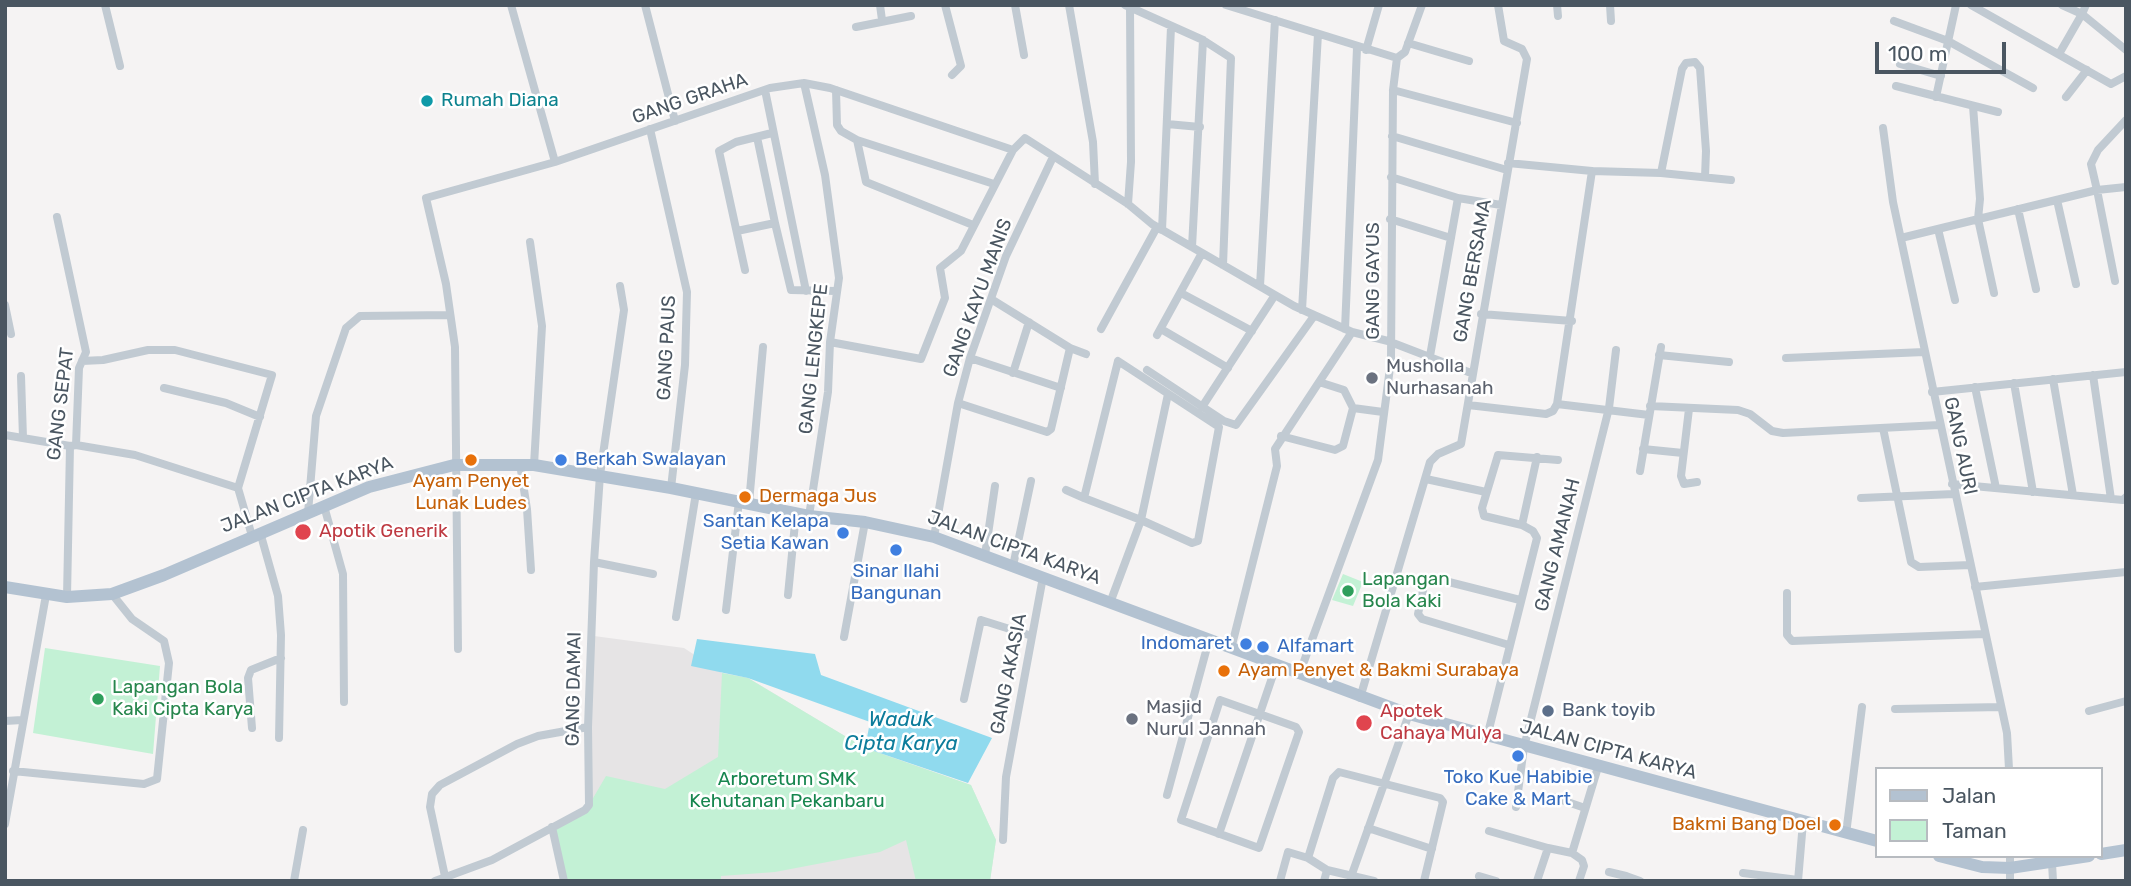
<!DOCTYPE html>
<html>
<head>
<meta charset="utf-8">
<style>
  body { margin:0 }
  #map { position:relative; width:2131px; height:886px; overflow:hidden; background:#f5f3f3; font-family:Rubik,sans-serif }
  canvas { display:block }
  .frame { position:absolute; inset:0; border:7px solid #4a5661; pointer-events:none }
  .legend { position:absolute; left:1875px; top:767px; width:228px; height:91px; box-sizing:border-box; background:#fff; border:2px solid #b7bbc0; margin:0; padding:9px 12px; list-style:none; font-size:21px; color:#4a5661 }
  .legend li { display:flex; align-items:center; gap:14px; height:35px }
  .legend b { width:35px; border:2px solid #b7bbc0 }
  .scale { position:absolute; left:1875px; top:42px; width:131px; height:32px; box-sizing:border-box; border:4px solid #4a5661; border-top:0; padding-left:9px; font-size:21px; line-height:24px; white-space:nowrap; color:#4a5661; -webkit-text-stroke:5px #fff; paint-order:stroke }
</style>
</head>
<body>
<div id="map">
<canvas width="2131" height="886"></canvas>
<div class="frame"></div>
<ul class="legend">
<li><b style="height:9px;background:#b3c2d1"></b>Jalan</li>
<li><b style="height:19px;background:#c3f1d5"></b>Taman</li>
</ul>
<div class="scale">100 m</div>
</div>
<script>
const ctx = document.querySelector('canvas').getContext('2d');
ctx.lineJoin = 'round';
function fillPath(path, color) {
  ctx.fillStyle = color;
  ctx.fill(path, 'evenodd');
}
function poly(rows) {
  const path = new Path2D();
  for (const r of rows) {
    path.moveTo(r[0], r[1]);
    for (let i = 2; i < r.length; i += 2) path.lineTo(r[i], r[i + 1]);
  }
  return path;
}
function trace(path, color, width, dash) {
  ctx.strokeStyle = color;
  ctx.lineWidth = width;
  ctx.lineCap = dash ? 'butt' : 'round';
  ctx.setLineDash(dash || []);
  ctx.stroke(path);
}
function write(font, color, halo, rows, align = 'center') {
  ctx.font = font + ' Rubik,sans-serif';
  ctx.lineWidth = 5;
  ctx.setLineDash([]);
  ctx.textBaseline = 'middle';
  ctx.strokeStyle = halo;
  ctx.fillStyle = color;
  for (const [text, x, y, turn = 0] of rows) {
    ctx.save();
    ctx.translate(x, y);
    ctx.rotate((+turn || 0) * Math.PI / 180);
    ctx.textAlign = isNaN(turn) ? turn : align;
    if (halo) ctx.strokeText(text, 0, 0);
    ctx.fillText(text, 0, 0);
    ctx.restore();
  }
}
fillPath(poly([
  [594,636,684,648,722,673,748,678,865,748,971,785,996,840,990,881,564,881,589,812]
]), '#e6e4e5');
fillPath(poly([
  [1343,574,1363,582,1353,606,1332,600],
  [45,648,160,666,153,754,33,733],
  [722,673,748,678,865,748,971,785,996,840,990,881,916,881,906,840,880,852,775,872,721,876,721,881,564,881,552,827,589,805,606,776,665,789,718,757]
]), '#c3f1d5');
fillPath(poly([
  [697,639,815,654,821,675,992,738,968,783,865,748,870,722,748,678,691,666]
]), '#90daee');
trace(poly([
  [105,5,120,66],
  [511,5,555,162],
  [645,5,675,121],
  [880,5,882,20],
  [945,5,961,66,952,75],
  [1015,5,1024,55],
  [1069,5,1093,142,1095,184],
  [1125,5,1203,40,1231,58,1223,265],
  [1226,5,1397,58],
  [1557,5,1558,16],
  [1610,5,1611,21],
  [1971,5,2111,84,2126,76],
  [2086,5,2082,14,2126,50],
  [1894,21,1948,41,2033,88],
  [856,27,911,16],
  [1408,43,1469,61],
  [1366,50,1379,5],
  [2059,54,2082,14,2062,5],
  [1900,64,1941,76],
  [804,83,825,175,839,278,830,342,828,392,809,516],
  [1896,86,1998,112],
  [765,90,806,291],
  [836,90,837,125,841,131,857,140,866,182,973,225],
  [1393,90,1517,123],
  [1936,97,1956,5],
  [2066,97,2087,70],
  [1973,106,1980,199,1978,219,1994,293],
  [2126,120,2098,150,2091,164,2097,190,2126,187],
  [1167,124,1200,127],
  [1883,128,1893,202,2007,733,2009,769],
  [650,129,687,292,685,365,671,488],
  [1392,136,1507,170],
  [757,137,775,223],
  [857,140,994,184],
  [1508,163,1592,171],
  [1661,173,1682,69,1686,63,1695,62,1700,68,1706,151,1705,177],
  [1391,177,1458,198,1501,205],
  [2057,200,2076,284],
  [1128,204,1131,162,1130,8],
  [2018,209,2036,289],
  [57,217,86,352,79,368,76,445,70,446,67,597],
  [1390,219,1451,238],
  [1938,229,1955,300],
  [1162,230,1171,27],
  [737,231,775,223,791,290,836,291],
  [1901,238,2097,190,2115,281],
  [530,242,542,326,534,465],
  [1192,247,1203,40],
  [745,270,719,151,736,142,772,133],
  [1260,286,1275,20],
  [1181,293,1252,331],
  [991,299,1070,348,1086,354],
  [5,305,11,334],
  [1302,310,1318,34],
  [1481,314,1572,321],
  [1101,329,1157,227],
  [1161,329,1228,368],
  [1345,329,1357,48],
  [1157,335,1202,253],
  [830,342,921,359,945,298,940,268,961,251,1013,150,1025,138,1128,204,1152,224,1294,306,1352,332,1388,341,1471,373],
  [1659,355,1729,362],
  [1430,356,1458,198],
  [970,358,1061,388],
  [1786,358,1924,352],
  [82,361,103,360,148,350,175,350,272,375,238,488,252,536],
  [1147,370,1224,421,1236,425,1314,316],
  [1013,373,1029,322],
  [2093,375,2111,499],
  [21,376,23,438],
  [2053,379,2073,495],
  [2014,383,2033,492],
  [1975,387,1996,488],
  [164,388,226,403,260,417],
  [1932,392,2126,372],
  [958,403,1047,432,1051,429,1070,348],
  [1557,404,1649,415],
  [1468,405,1546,414,1553,411,1557,404,1592,171,1661,173,1731,180],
  [1650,406,1738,410,1750,414,1772,431,1783,433,1939,425],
  [1202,407,1275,295],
  [1353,408,1383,412],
  [1689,409,1681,476,1684,484,1697,482],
  [1883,428,1911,562,1919,567,1970,565],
  [5,435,70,446],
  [1281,436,1335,450,1343,446,1353,408,1344,390,1319,382],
  [76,445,135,455,238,488],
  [1643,449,1683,453],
  [520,464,527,509,531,570],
  [1640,471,1661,347],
  [1426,479,1486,492],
  [1952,484,2123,500,2126,497],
  [1066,490,1084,498,1141,520,1192,543,1198,541,1219,427,1118,361,1084,498],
  [1861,498,1954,494],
  [749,503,763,347],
  [324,506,343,574,344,702],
  [308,513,316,416,346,328,360,316,450,315],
  [1522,525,1537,457],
  [260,532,278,596,281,635,279,738],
  [934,537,958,403,970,358,1006,256,1053,157],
  [985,555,995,486],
  [594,562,653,574],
  [1013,566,1031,481],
  [1975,587,2126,572],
  [1787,593,1787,635,1792,641,1985,634],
  [788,595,796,513],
  [1110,603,1141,520,1168,394],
  [726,610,739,501],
  [676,617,696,493],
  [844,637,865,522],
  [1509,645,1422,619,1418,614,1424,586,1426,580,1433,578,1520,600],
  [458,649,455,347,446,284,426,198,555,162,770,88,804,83,830,88,1013,150],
  [1231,649,1277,466,1275,449,1352,332],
  [1299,675,1378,460,1391,360,1393,90,1397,58,1405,52,1422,5],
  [1360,698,1430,462,1438,454,1461,444,1527,59,1522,49,1504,41,1498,5],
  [964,699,981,620,1032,636],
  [1220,700,1296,727,1299,732,1259,848,1181,820,1220,700],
  [1895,709,2001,707],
  [2089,711,2126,701],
  [5,721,22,720],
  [252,728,248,678,251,670,281,658],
  [1487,737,1537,538,1533,531,1522,525,1484,516,1482,508,1498,455,1558,460],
  [13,771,144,784,157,779,169,663,164,641,132,619,112,594],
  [1167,795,1209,640],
  [1553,797,1585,808],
  [1516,807,1524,747,1609,408,1616,350],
  [5,824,46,595],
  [552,827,564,881],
  [1368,828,1432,849],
  [1489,831,1548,848],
  [1219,834,1276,666],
  [1846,834,1862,707],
  [1003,840,1006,777,1043,577],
  [1572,853,1598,767],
  [2052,863,2053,881],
  [1609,872,1626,876],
  [1743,873,1798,880],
  [1352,874,1409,714],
  [1479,876,1496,881],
  [294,881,303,830],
  [435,881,492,860,585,810,589,805,588,727,594,562,600,475,624,310,620,286],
  [446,881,430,807,432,794,440,785,517,744,538,736,588,727],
  [1280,881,1288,852,1308,858],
  [1324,881,1327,870],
  [1374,881,1327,870,1308,858,1333,778,1339,772,1440,798,1443,802,1424,881],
  [1537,881,1548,848,1572,853,1582,860,1584,866,1579,881],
  [1624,881,1626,876,1640,881],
  [1798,881,1803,822],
  [2010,881,2010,856]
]), '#c1cad2', 8);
trace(poly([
  [5,587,67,597,112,594,164,575,369,487,454,465,534,465,671,488,809,516,865,522,934,537,1409,714,1877,841],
  [2101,854,2126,850],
  [1939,856,1982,867,2010,868,2089,856]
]), '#b3c2d1', 12);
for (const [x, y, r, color] of [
  [427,101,7,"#0f9aa8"],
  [1372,378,7,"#6b7280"],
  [471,460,7,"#e8710a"],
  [561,460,7,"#3f7fe0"],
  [745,497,7,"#e8710a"],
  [303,532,9,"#e0444e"],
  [843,533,7,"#3f7fe0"],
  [896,550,7,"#3f7fe0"],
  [1348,591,7,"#2e9e5b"],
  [1246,644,7,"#3f7fe0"],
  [1263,647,7,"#3f7fe0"],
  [1224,671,7,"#e8710a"],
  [98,699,7,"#2e9e5b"],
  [1548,711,7,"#5c6f8a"],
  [1132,719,7,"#6b7280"],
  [1364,723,9,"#e0444e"],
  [1518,756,7,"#3f7fe0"],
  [1835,825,7,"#e8710a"]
]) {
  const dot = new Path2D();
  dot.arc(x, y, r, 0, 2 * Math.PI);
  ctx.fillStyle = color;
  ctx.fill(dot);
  trace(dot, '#fff', 2.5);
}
write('19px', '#4a5661', '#fff', [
  ["GANG GRAHA",690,99,-19],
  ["GANG BERSAMA",1473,271,-80],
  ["GANG GAYUS",1374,281,-90],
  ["GANG KAYU MANIS",978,298,-70],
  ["GANG PAUS",667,348,-87],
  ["GANG LENGKEPE",814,359,-84],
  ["GANG SEPAT",61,404,-83],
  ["GANG AURI",1960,446,78],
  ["JALAN CIPTA KARYA",307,495,-21],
  ["GANG AMANAH",1558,545,-76],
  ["JALAN CIPTA KARYA",1014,548,20],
  ["GANG AKASIA",1009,674,-79],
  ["GANG DAMAI",574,689,-89],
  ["JALAN CIPTA KARYA",1608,750,15]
]);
write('19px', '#0d838f', '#fff', [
  ["Rumah Diana",441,101]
], 'left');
write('19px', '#5b616d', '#fff', [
  ["Musholla",1386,367],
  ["Nurhasanah",1386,389],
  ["Masjid",1146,708],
  ["Nurul Jannah",1146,730]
], 'left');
write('19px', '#366cbe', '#fff', [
  ["Berkah Swalayan",575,460],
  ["Santan Kelapa",829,522,"right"],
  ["Setia Kawan",829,544,"right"],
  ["Sinar Ilahi",896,572,"center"],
  ["Bangunan",896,594,"center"],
  ["Indomaret",1232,644,"right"],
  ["Alfamart",1277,647],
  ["Toko Kue Habibie",1518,778,"center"],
  ["Cake & Mart",1518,800,"center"]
], 'left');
write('19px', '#c56008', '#fff', [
  ["Ayam Penyet",471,482,"center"],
  ["Lunak Ludes",471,504,"center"],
  ["Dermaga Jus",759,497],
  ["Ayam Penyet & Bakmi Surabaya",1238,671],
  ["Bakmi Bang Doel",1821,825,"right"]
], 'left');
write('19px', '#be3a42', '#fff', [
  ["Apotik Generik",319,532],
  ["Apotek",1380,712],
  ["Cahaya Mulya",1380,734]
], 'left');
write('19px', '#27864d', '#fff', [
  ["Lapangan",1362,580],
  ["Bola Kaki",1362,602],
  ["Lapangan Bola",112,688],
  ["Kaki Cipta Karya",112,710]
], 'left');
write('19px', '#4e5e75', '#fff', [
  ["Bank toyib",1562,711]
], 'left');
write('19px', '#17864f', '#fff', [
  ["Arboretum SMK",787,780],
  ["Kehutanan Pekanbaru",787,802]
]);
write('italic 21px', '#0c7c9b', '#fff', [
  ["Waduk",901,720],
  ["Cipta Karya",901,744]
]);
</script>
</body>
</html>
